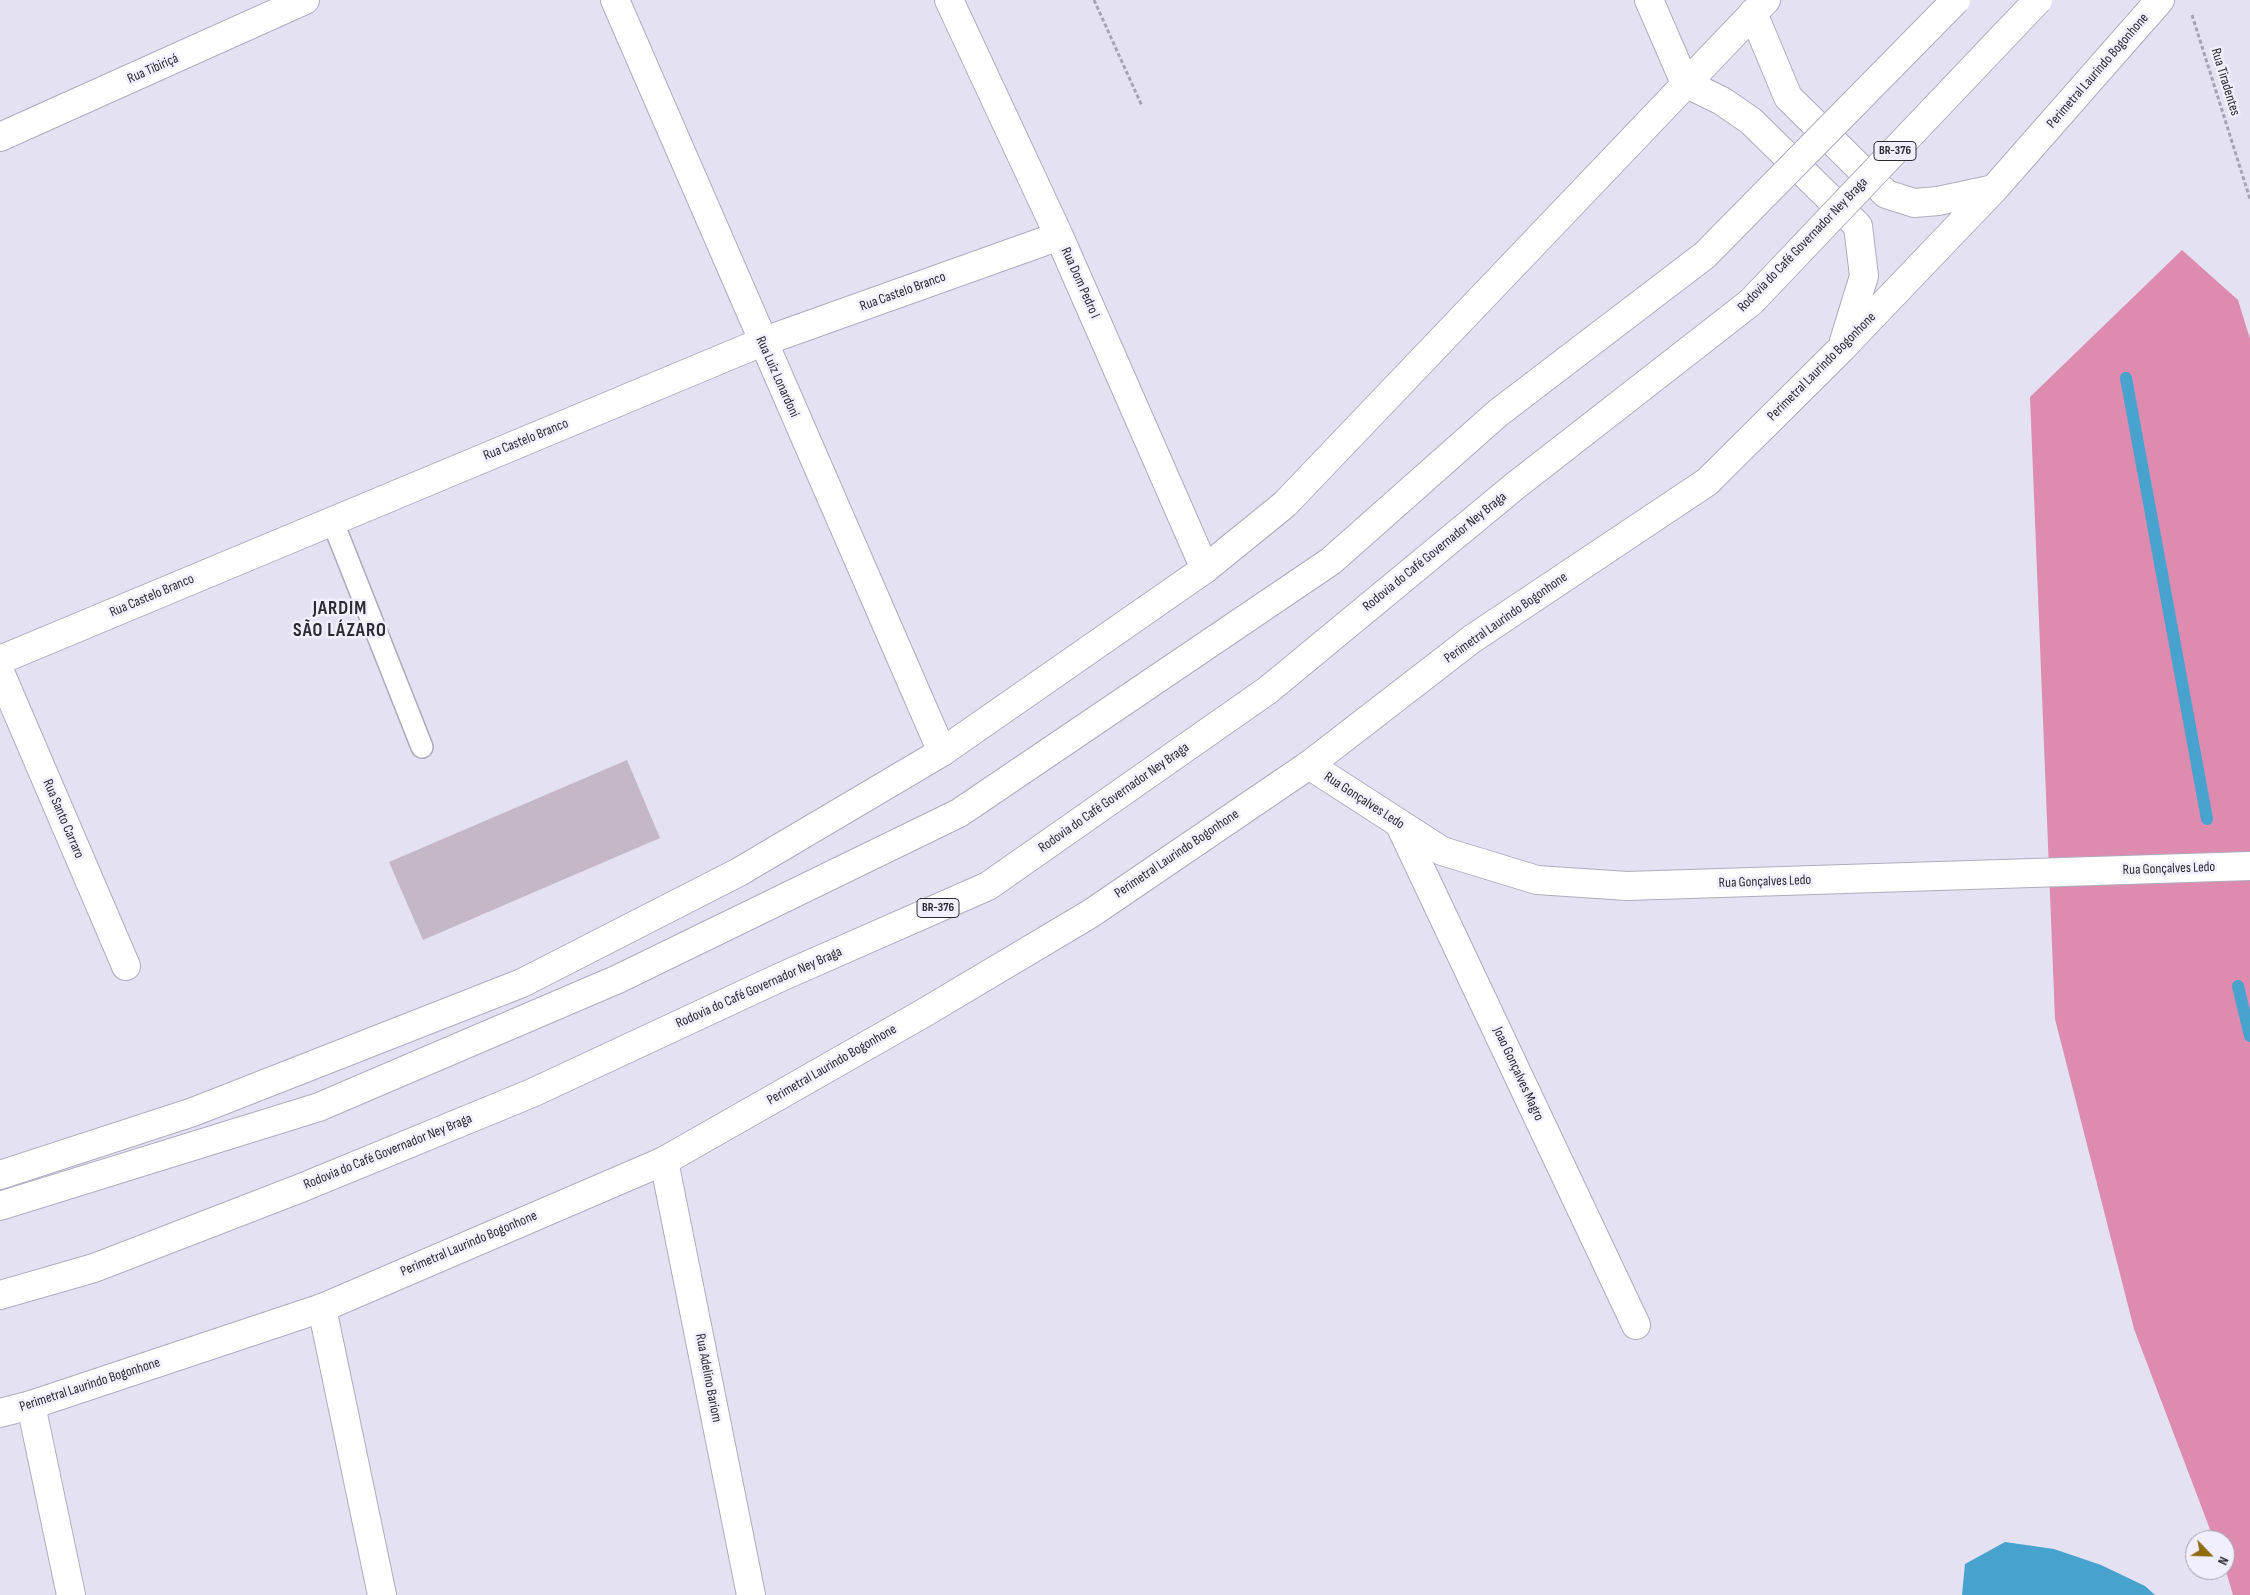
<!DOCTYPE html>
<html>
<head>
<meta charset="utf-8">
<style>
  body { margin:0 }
  #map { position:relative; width:2250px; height:1595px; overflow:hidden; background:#e4e1f3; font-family:"Sofia Sans Condensed",sans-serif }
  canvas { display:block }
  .north { position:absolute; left:2185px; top:1530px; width:50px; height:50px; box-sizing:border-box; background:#f1effd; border:1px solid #a2a1ab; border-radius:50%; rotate:114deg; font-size:14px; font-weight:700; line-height:20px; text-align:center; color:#2c2b31 }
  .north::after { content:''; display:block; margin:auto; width:18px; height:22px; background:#8f6a0f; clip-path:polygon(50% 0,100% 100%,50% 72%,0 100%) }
</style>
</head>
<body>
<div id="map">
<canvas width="2250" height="1595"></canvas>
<div class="north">N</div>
</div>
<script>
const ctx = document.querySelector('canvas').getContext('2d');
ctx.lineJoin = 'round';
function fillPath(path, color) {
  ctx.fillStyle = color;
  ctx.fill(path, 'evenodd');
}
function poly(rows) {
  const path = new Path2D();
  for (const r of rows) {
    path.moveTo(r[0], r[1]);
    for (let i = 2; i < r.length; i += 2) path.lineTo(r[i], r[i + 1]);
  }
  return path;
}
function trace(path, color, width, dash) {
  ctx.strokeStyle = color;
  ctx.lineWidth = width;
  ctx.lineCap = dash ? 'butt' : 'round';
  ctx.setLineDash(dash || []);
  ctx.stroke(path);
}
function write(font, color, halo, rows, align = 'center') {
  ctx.font = font + ' "Sofia Sans Condensed",sans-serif';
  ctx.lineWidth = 5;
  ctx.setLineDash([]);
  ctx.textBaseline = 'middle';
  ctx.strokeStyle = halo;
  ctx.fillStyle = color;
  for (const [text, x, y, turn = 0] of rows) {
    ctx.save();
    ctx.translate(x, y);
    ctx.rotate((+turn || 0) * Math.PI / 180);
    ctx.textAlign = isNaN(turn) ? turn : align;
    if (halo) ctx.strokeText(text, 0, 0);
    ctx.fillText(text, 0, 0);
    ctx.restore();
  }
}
fillPath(poly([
  [2182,250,2238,300,2250,339,2250,1595,2233,1595,2225,1568,2225,1540,2214,1540,2134,1329,2055,1019,2030,397]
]), '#dd8caf');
fillPath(poly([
  [2005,1542,2054,1549,2101,1565,2145,1586,2155,1595,1962,1595,1965,1564]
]), '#47a2ce');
trace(poly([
  [2126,378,2207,819],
  [2238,986,2250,1036]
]), '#47a2ce', 12);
fillPath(poly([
  [627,760,660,838,423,940,389,862]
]), '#c5b8c6');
const lane = poly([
  [332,520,422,747]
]);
const street = poly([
  [615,0,942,752],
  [949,0,1059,236,1205,569],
  [1649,0,1685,83],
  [0,137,305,0],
  [0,660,762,342,1059,236],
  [0,672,126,966],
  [1309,765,1442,851,1537,880,1627,886,2250,866],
  [1399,823,1636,1325],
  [664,1161,751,1595],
  [322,1308,382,1595],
  [31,1405,71,1595]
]);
const secondary = poly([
  [1753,13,1788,97,1886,194,1914,203,1938,201,1994,189],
  [1685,83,1722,101,1751,121,1858,226,1864,276,1844,341],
  [0,1175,193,1112,522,983,739,872,942,752,1205,569,1285,504,1766,0],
  [0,1413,31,1405,322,1308,664,1161,922,1014,1090,914,1309,765,1472,639,1707,482,1841,349,1994,189,2160,0]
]);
const highway = poly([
  [0,1206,319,1107,618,979,959,813,1331,561,1498,413,1705,255],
  [0,1295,94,1268,301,1188,532,1093,781,977,988,886,1268,690,1515,486,1751,302]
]);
trace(lane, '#afacbd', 24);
trace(street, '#afacbd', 30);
trace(secondary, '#afacbd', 30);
trace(highway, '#afacbd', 30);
trace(poly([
  [1094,0,1142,106],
  [2192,15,2250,199]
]), '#a6a4b2', 3, [4, 2.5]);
trace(lane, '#fff', 21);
trace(street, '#fff', 28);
trace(secondary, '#fff', 28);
trace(highway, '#fff', 28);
const highwayBridge = poly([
  [1705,255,1956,0],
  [1751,302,2038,0]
]);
trace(highwayBridge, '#afacbd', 30, []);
trace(highwayBridge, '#fff', 28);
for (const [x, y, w] of [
  [1895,151,42],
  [938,908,42]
]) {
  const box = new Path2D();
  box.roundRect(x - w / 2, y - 9.5, w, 19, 4);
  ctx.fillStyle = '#f1effd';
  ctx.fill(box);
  trace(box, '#2c2b31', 1);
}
write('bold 12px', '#2c2b31', null, [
  ["BR-376",1895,151],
  ["BR-376",938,908]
]);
write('14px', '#2c2b31', '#f1effd', [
  ["Rua Tibiriçá",153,69,-24],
  ["Perimetral Laurindo Bogonhone",2098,71,-49],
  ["Rua Tiradentes",2225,82,73],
  ["Rodovia do Café Governador Ney Braga",1803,245,-46],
  ["Rua Dom Pedro I",1080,283,66],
  ["Rua Castelo Branco",903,292,-20],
  ["Perimetral Laurindo Bogonhone",1822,367,-45],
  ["Rua Luiz Lonardoni",777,377,66],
  ["Rua Castelo Branco",526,440,-22],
  ["Rodovia do Café Governador Ney Braga",1435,552,-39],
  ["Rua Castelo Branco",152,596,-23],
  ["Perimetral Laurindo Bogonhone",1506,618,-35],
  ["Rodovia do Café Governador Ney Braga",1114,798,-35],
  ["Rua Gonçalves Ledo",1364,801,33],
  ["Rua Santo Carraro",63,819,67],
  ["Perimetral Laurindo Bogonhone",1177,854,-34],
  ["Rua Gonçalves Ledo",2169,869,-2],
  ["Rua Gonçalves Ledo",1765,882,-2],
  ["Rodovia do Café Governador Ney Braga",759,988,-24],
  ["Perimetral Laurindo Bogonhone",832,1065,-30],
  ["Joao Gonçalves Magro",1518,1074,65],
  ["Rodovia do Café Governador Ney Braga",388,1152,-22],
  ["Perimetral Laurindo Bogonhone",469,1244,-23],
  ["Rua Adelino Bariom",708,1378,79],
  ["Perimetral Laurindo Bogonhone",90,1385,-18]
]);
ctx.letterSpacing = '1px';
write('bold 19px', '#2c2b31', '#f1effd', [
  ["JARDIM",340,609],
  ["SÃO LÁZARO",340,631]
]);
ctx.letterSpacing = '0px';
</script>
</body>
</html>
